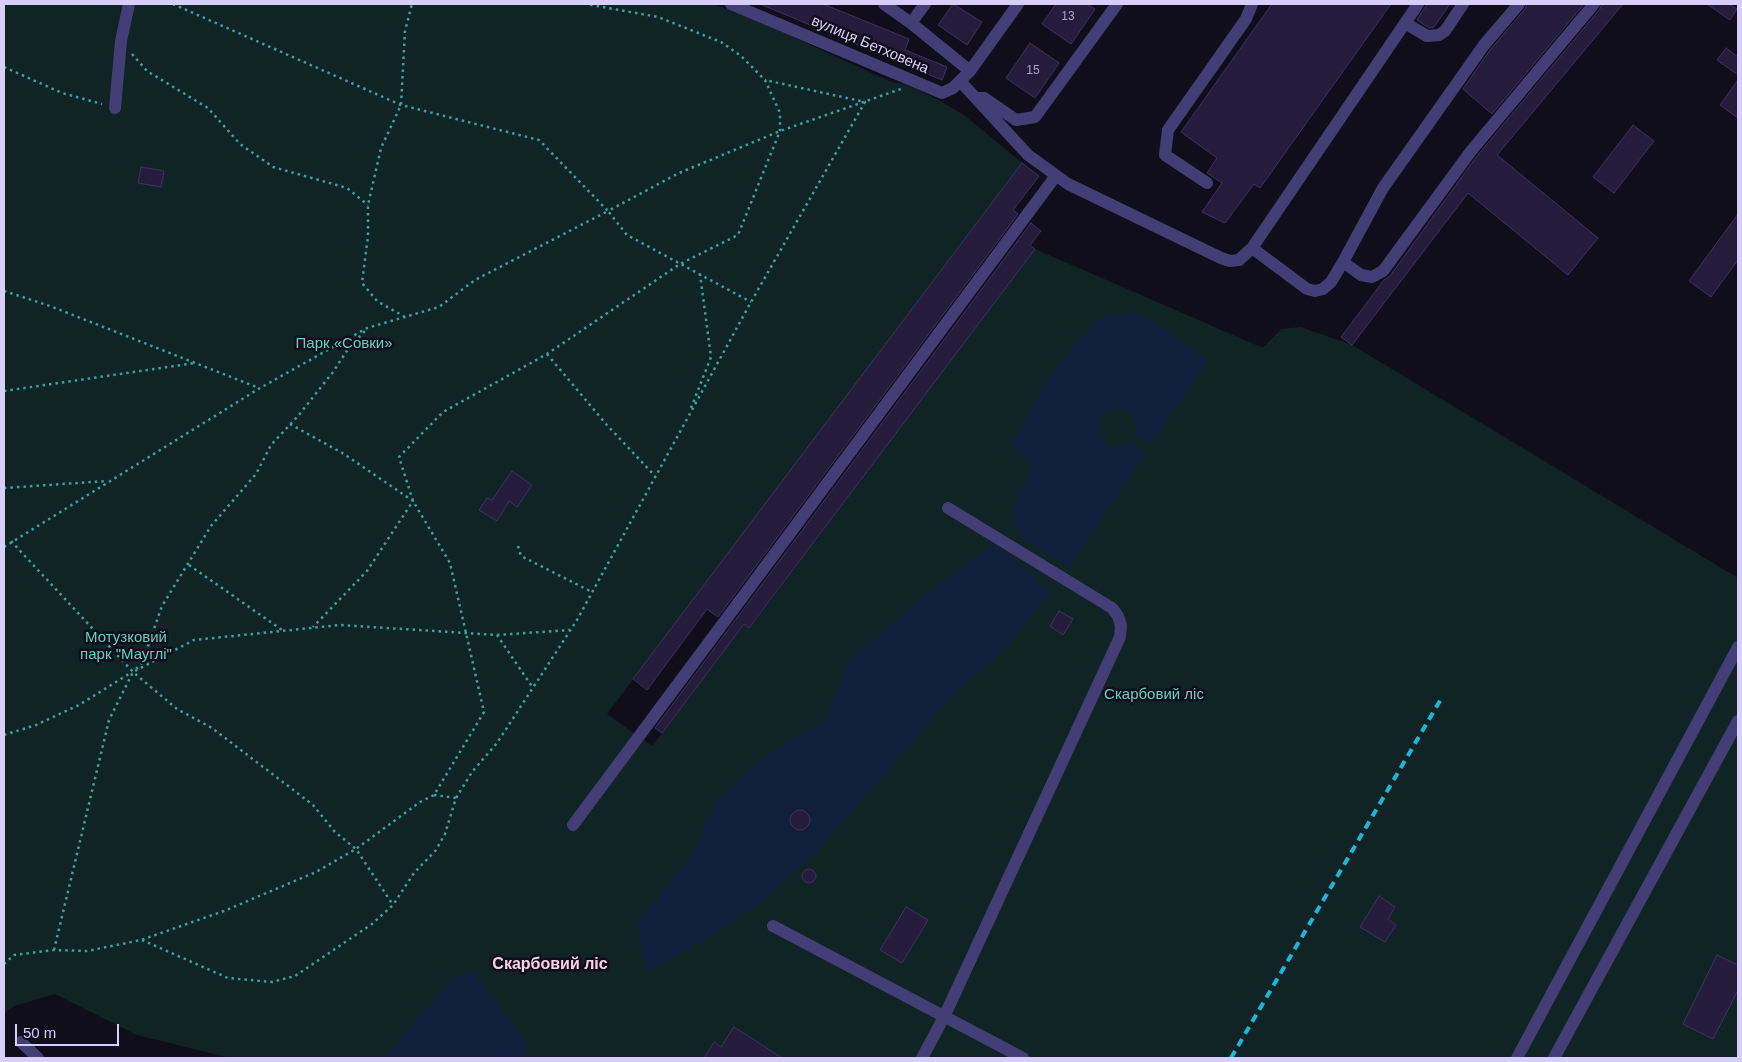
<!DOCTYPE html>
<html>
<head>
<meta charset="utf-8">
<style>
  body { margin:0 }
  #map { position:relative; width:1742px; height:1062px; overflow:hidden; background:#110e1c; font-family:Arial,sans-serif }
  canvas { display:block }
  .frame { position:absolute; inset:0; border:5px solid #d7cefa; pointer-events:none }
  .scale { position:absolute; left:15px; top:1024px; width:104px; height:22px; box-sizing:border-box; border:2px solid #d7cefa; border-top:0; padding-left:6px; font-size:15px; line-height:18px; white-space:nowrap; color:#d7cefa; -webkit-text-stroke:4px #110e1c; paint-order:stroke }
</style>
</head>
<body>
<div id="map">
<canvas width="1742" height="1062"></canvas>
<div class="frame"></div>
<div class="scale">50 m</div>
</div>
<script>
const ctx = document.querySelector('canvas').getContext('2d');
ctx.lineJoin = 'round';
function fillPath(path, color) {
  ctx.fillStyle = color;
  ctx.fill(path, 'evenodd');
}
function poly(rows) {
  const path = new Path2D();
  for (const r of rows) {
    if (r.length === 3) {
      path.moveTo(r[0] + r[2], r[1]);
      path.arc(r[0], r[1], r[2], 0, 2 * Math.PI);
      continue;
    }
    path.moveTo(r[0], r[1]);
    for (let i = 2; i < r.length; i += 2) path.lineTo(r[i], r[i + 1]);
  }
  return path;
}
function trace(path, color, width, dash) {
  ctx.strokeStyle = color;
  ctx.lineWidth = width;
  ctx.lineCap = dash ? 'butt' : 'round';
  ctx.setLineDash(dash || []);
  ctx.stroke(path);
}
function write(font, color, halo, rows, align = 'center') {
  ctx.font = font + ' Arial,sans-serif';
  ctx.lineWidth = 5;
  ctx.setLineDash([]);
  ctx.textBaseline = 'middle';
  ctx.strokeStyle = halo;
  ctx.fillStyle = color;
  for (const [text, x, y, turn = 0] of rows) {
    ctx.save();
    ctx.translate(x, y);
    ctx.rotate((+turn || 0) * Math.PI / 180);
    ctx.textAlign = isNaN(turn) ? turn : align;
    if (halo) ctx.strokeText(text, 0, 0);
    ctx.fillText(text, 0, 0);
    ctx.restore();
  }
}
fillPath(poly([
  [4,4,712,4,745,15,889,81,910,86,937,99,964,115,1022,163,607,714,652,746,744,624,750,628,1035,249,1263,348,1281,329,1301,327,1352,345,1738,578,1738,1058,230,1058,137,1035,55,994,14,1006,4,1013]
]), '#112425');
fillPath(poly([
  [1132,312,1155,323,1208,360,1151,444,1136,435,1136,420,1125,410,1111,409,1099,419,1098,434,1108,446,1117,448,1132,442,1146,452,1069,567,1020,538,1012,511,1032,466,1011,443,1051,375,1099,318],
  [995,543,1051,592,1005,648,948,700,817,851,764,899,717,932,648,972,636,924,690,859,714,804,768,754,827,720,847,663,927,594],
  [798,810,806,811,810,818,808,826,802,830,794,829,790,823,791,814],
  [473,970,527,1045,526,1051,521,1058,384,1058,455,977]
]), '#121f3c');
const building = poly([
  [760,4,823,4,909,39,905,50,947,67,942,80,760,4],
  [953,4,982,22,967,45,938,25,953,4],
  [1056,4,1086,4,1095,9,1071,44,1042,24,1056,4],
  [1272,4,1391,4,1260,188,1254,184,1225,223,1202,212,1222,183,1207,173,1217,158,1181,132,1272,4],
  [1427,4,1450,4,1434,27,1429,28,1417,20,1427,4],
  [1527,4,1584,4,1492,114,1463,89,1490,50,1525,9,1527,4],
  [1602,4,1623,4,1497,155,1598,238,1568,275,1468,193,1352,345,1341,337,1384,280,1390,276,1477,156,1600,9,1602,4],
  [1707,4,1729,4,1737,9,1730,20,1707,4],
  [1030,43,1059,63,1035,98,1006,78,1030,43],
  [1726,48,1738,57,1738,75,1717,60,1726,48],
  [1738,80,1738,118,1720,105,1738,80],
  [1633,125,1654,141,1614,193,1593,177,1633,125],
  [1022,163,1039,176,1013,210,1018,214,718,617,707,609,647,690,633,679,1022,163],
  [141,167,164,171,161,187,138,183,141,167],
  [1738,214,1738,260,1711,297,1689,281,1738,214],
  [1031,223,1041,231,1030,245,1035,249,749,628,744,624,662,733,655,728,1031,223],
  [512,471,532,485,517,507,509,501,497,521,479,510,487,498,492,500,512,471],
  [1059,611,1073,619,1063,635,1050,626,1059,611],
  [800,820,10],
  [809,876,7],
  [1379,896,1395,907,1388,919,1396,925,1385,942,1360,927,1379,896],
  [906,907,928,920,902,963,880,950,906,907],
  [1717,955,1738,965,1738,990,1713,1039,1683,1024,1717,955],
  [734,1027,782,1058,704,1058,714,1042,721,1047,734,1027]
]);
fillPath(building, '#251c3b');
trace(building, '#3f3064', 1);
trace(poly([
  [173,4,401,105,539,140,608,211,679,173,780,131,901,89],
  [132,54,147,71,208,108,240,144,273,167,347,188,368,205],
  [4,67,62,93,102,104],
  [4,291,50,306,259,388],
  [405,317,377,301,362,283,368,236,368,205,381,148,401,105,405,31,412,4],
  [547,354,606,424,655,476],
  [4,391,195,363],
  [691,408,711,357,700,274],
  [290,424,344,454,413,501,367,571,313,627],
  [4,488,107,481],
  [11,541,133,672,177,709,212,728,313,805,335,832,356,849,393,905],
  [518,546,521,556,592,592],
  [4,547,260,388,367,328,439,307,475,280,608,211,627,235,751,302],
  [189,565,282,630],
  [497,635,570,630],
  [136,669,142,663,162,606,211,526,256,474,271,445,298,416,333,372,348,349,365,331],
  [4,735,36,725,79,705,132,672],
  [434,795,456,798],
  [142,940,228,978,272,982,295,976,372,924,393,905,414,873,436,850,445,834,456,798,472,772,497,743,577,620,751,302,865,102,765,80],
  [54,950,109,720,133,672,194,640,340,625,497,635,533,688],
  [4,964,14,955,54,950,87,951,141,940,224,911,316,872,356,849,420,802,434,795,484,712,450,563,413,501,399,457,443,412,547,354,680,264,738,235,780,131,780,113,765,80,741,56,721,42,658,17,586,4]
]), '#3aa0a2', 2.5, [2.5, 4]);
trace(poly([
  [731,4,942,93,953,88,970,71,1018,4],
  [884,4,911,23,970,71],
  [911,23,925,4],
  [1405,23,1427,36,1439,35,1445,31,1463,4],
  [960,81,1028,155,1068,184,1221,258,1230,261,1239,260,1252,248,1307,289,1315,291,1323,289,1331,282,1343,262,1361,275,1372,277,1383,271,1471,151,1594,4],
  [979,98,984,98,1016,120,1035,117,1117,4],
  [115,108,121,41,129,4],
  [1207,183,1165,155,1168,130,1246,19,1252,4],
  [1252,248,1418,4],
  [1343,262,1383,188,1484,45,1519,4],
  [573,825,1055,177],
  [773,926,1023,1058],
  [21,1042,38,1058],
  [922,1058,944,1017,1120,637,1121,626,1118,616,1112,608,948,508],
  [1517,1058,1738,647],
  [1554,1058,1738,721]
]), '#443e76', 12);
trace(poly([
  [1231,1058,1441,699]
]), '#19b8db', 4, [8, 6]);
write('12px', '#aaa2ca', null, [
  ["13",1068,17],
  ["15",1033,71]
]);
write('15px', '#d7cefa', '#110e1c', [
  ["вулиця Бетховена",870,45,23]
]);
write('15px', '#63d0be', '#110e1c', [
  ["Парк «Совки»",344,344],
  ["Мотузковий",126,638],
  ["парк \"Мауглі\"",126,655],
  ["Скарбовий ліс",1154,695]
]);
write('bold 16px', '#fad0e7', '#110e1c', [
  ["Скарбовий ліс",550,965]
]);
</script>
</body>
</html>
